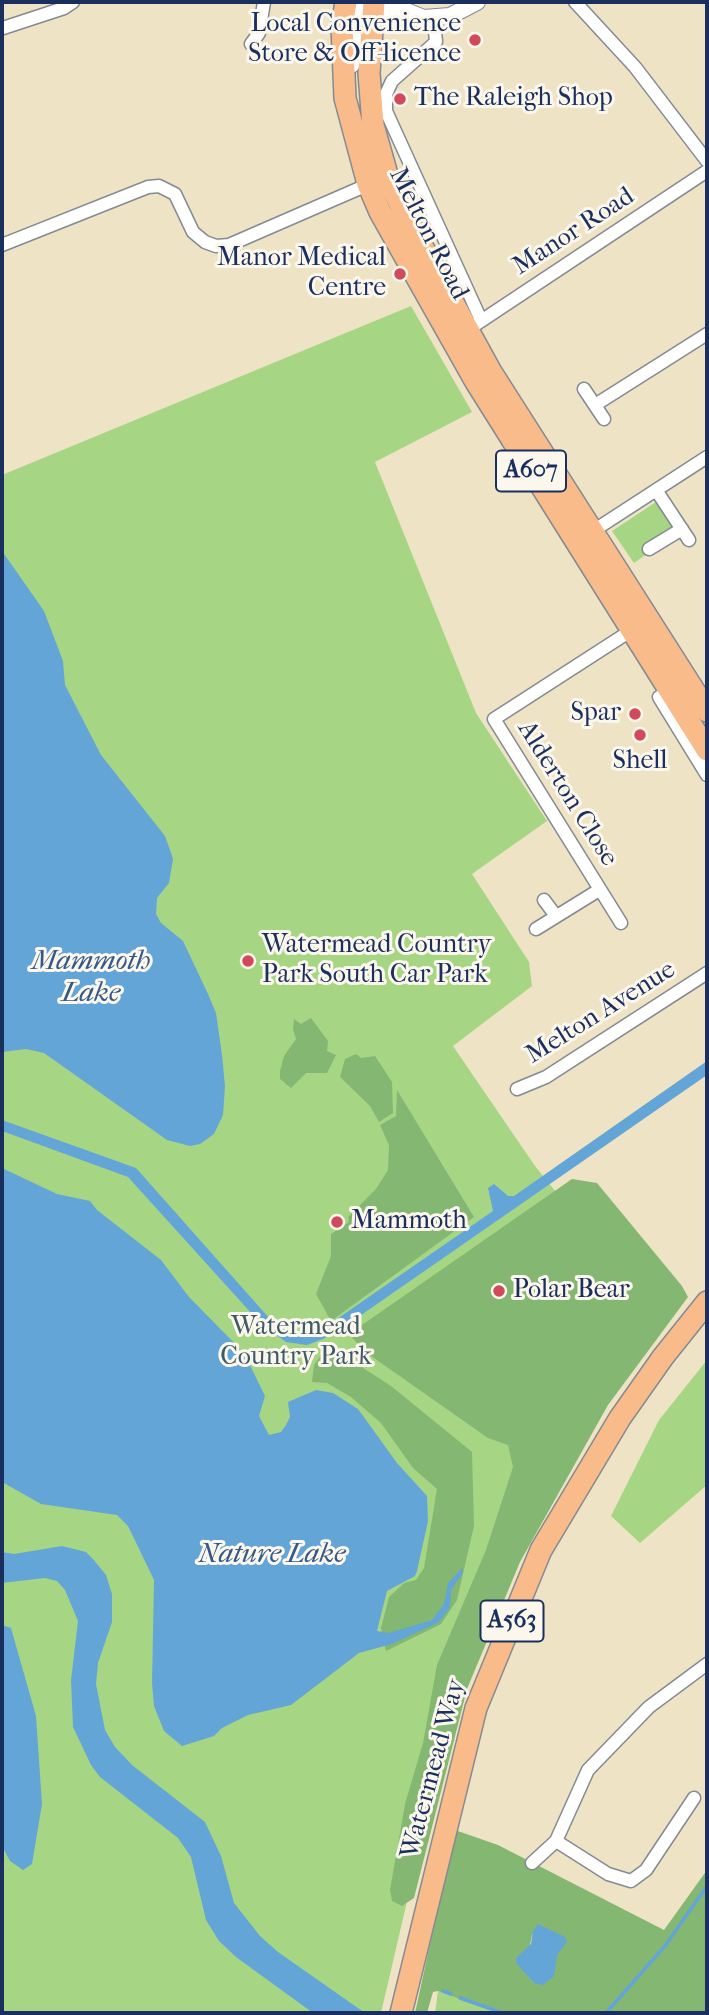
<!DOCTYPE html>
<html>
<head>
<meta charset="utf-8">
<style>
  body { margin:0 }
  #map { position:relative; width:709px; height:2015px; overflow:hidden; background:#eee4c5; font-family:"IM FELL French Canon",serif }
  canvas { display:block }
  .frame { position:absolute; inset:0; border:4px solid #1b2f5e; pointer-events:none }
</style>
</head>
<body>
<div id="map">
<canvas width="709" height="2015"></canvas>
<div class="frame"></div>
</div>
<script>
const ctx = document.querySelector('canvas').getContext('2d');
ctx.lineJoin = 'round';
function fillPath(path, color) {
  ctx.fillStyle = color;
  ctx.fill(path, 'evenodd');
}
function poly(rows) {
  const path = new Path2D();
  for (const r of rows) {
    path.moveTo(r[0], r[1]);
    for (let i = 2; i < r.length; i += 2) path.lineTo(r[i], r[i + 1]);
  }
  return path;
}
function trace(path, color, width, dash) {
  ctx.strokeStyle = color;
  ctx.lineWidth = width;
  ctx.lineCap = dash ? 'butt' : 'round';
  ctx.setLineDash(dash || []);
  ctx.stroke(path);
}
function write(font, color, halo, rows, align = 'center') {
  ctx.font = font + ' "IM FELL French Canon",serif';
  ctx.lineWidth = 6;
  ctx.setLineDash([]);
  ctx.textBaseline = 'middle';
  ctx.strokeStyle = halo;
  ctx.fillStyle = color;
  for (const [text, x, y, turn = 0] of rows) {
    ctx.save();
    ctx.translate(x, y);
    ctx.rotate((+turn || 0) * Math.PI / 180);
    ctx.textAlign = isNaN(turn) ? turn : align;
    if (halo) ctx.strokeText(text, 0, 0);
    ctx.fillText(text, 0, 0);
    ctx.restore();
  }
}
fillPath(poly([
  [411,306,472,412,375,462,476,713,547,821,472,874,529,962,532,986,453,1046,535,1166,628,1281,602,1400,510,1561,457,1687,381,2013,2,2013,2,475],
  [662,498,682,529,634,563,612,531],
  [707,1360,707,1485,640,1543,611,1516,659,1420],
  [438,1991,455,1997,498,2013,435,2013]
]), '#a6d684');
fillPath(poly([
  [311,1018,328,1041,327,1051,336,1055,327,1073,306,1073,291,1088,280,1079,280,1071,284,1056,296,1039,293,1029,294,1019,301,1024],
  [356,1054,361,1058,375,1056,392,1082,393,1113,379,1122,370,1106,340,1077,345,1059],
  [397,1090,474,1217,331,1321,316,1294,331,1256,331,1234,349,1222,348,1217,376,1189,388,1170,389,1145,380,1125,396,1116],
  [572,1179,597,1183,682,1286,688,1297,608,1405,520,1562,467,1689,414,1898,402,1906,392,1901,390,1890,405,1804,423,1743,437,1665,486,1550,513,1467,508,1445,488,1438,364,1351,349,1334],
  [328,1345,391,1386,472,1452,474,1526,457,1600,441,1624,386,1651,381,1628,389,1597,404,1583,416,1580,424,1568,437,1489,413,1468,381,1423,351,1397,327,1383,312,1382,314,1365],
  [455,1830,498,1845,664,1930,707,1870,707,2013,498,2013,438,1991,433,1992,427,2013,415,2013],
  [547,1929,559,1936,560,1949,534,1983,525,1972,532,1935]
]), '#84b772');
fillPath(poly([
  [2,551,44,611,63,661,65,685,101,755,165,836,170,850,173,859,169,883,157,898,156,914,161,923,183,941,208,994,216,1013,222,1055,225,1086,223,1115,214,1134,200,1144,190,1146,167,1140,44,1053,26,1049,2,1052],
  [707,1061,707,1075,351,1322,323,1339,307,1345,286,1342,262,1325,128,1177,2,1131,2,1120,136,1168,270,1319,290,1332,304,1333,324,1327,337,1319,493,1211,488,1188,494,1184,508,1196,514,1196],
  [2,1168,57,1194,90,1201,97,1210,161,1260,189,1297,244,1353,265,1396,259,1416,269,1435,281,1432,286,1425,290,1417,288,1402,316,1390,333,1393,358,1409,397,1463,427,1496,428,1521,417,1571,415,1576,387,1591,377,1631,389,1633,432,1620,444,1604,448,1583,462,1568,463,1573,451,1590,450,1607,439,1622,392,1644,359,1653,291,1705,248,1715,222,1728,214,1736,182,1746,164,1731,154,1706,152,1683,154,1580,128,1526,117,1515,41,1504,2,1482],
  [62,1546,86,1552,93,1559,106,1575,112,1594,112,1622,98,1663,96,1684,105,1730,115,1747,132,1765,205,1822,221,1856,234,1903,260,1936,278,1952,365,2013,313,2013,236,1957,219,1941,206,1920,191,1857,178,1838,100,1777,91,1765,73,1727,71,1680,78,1621,65,1590,57,1581,45,1578,2,1583,2,1552,14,1554],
  [2,1625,11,1628,36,1716,42,1804,32,1864,23,1870,10,1861,2,1846],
  [538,1924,565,1937,567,1942,557,1955,554,1976,543,1985,534,1983,516,1963,517,1957,531,1944,533,1931]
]), '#63a5d7');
trace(poly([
  [443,1991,451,1994],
  [460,1998,503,2013],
  [606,2013,665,1946,707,1886]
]), '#63a5d7', 3.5);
const minor = poly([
  [575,2,635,67,707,161],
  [434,19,436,42,392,81,386,94,386,111,481,320],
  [3,28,64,8,73,2],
  [251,44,259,33,264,2],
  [353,66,358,19,369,4],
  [2,245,148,187,159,186,175,194,193,232,205,242,216,246,229,245,374,182],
  [475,325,707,171],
  [584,389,604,419],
  [595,405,707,334],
  [656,490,689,540],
  [593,531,707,457],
  [649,549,682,529],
  [670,691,659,697,707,775],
  [544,900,556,916],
  [621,923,494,719,632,630],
  [536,929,599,890],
  [517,1089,546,1077,707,973],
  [556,1841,608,1874,631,1881,646,1870,694,1798],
  [532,1863,556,1841,588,1770,649,1707,707,1664]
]);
const tertiary = poly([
  [352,2,372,16,397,20,450,16,477,2],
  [371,2,389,4,421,17]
]);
const trunk = poly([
  [346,2,342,26,345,98,368,184,380,212,476,382,707,750],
  [374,2,369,73,373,125,388,178,405,215,491,372,707,711],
  [401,2013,476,1708,541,1550,620,1418,663,1357,707,1302]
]);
trace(minor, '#848a92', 15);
trace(tertiary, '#848a92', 18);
trace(trunk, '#848a92', 24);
trace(minor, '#fff', 12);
trace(tertiary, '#fff', 16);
trace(trunk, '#fabb8b', 21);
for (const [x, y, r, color] of [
  [475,40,7,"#d1495b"],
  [400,99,7,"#d1495b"],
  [400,274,7,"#d1495b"],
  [635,714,7,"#d1495b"],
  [640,735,7,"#d1495b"],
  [248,961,7,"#d1495b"],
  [337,1222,7,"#d1495b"],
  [499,1291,7,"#d1495b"]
]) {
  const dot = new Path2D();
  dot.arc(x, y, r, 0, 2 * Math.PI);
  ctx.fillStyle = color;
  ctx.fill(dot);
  trace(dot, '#fbf7ec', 2.5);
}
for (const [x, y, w] of [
  [531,471,70],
  [512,1621,63]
]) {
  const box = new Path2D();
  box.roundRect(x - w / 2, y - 20.5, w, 41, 5);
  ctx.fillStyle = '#fbf7ec';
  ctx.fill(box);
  trace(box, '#1b2f5e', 2);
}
write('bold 24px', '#1b2f5e', null, [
  ["A607",531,471],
  ["A563",512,1621]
]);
write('26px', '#1b2f5e', '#fbf7ec', [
  ["Local Convenience",461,25,"right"],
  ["Store & Off-licence",461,55,"right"],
  ["The Raleigh Shop",414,99],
  ["Manor Medical",386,259,"right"],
  ["Centre",386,289,"right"],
  ["Spar",621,714,"right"],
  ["Shell",640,762,"center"],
  ["Watermead Country",262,946],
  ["Park South Car Park",262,976],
  ["Mammoth",351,1222],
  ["Polar Bear",513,1291]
], 'left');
write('26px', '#1b2f5e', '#fbf7ec', [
  ["Manor Road",574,232,-33],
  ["Melton Road",428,234,63],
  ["Alderton Close",567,794,58],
  ["Melton Avenue",601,1013,-32],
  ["Watermead Way",434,1769,-75]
]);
write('26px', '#3e5968', '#fbf7ec', [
  ["Watermead",296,1328],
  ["Country Park",296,1358]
]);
write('italic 28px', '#345888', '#fbf7ec', [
  ["Mammoth",91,962],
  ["Lake",91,994],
  ["Nature Lake",272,1555]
]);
</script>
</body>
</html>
